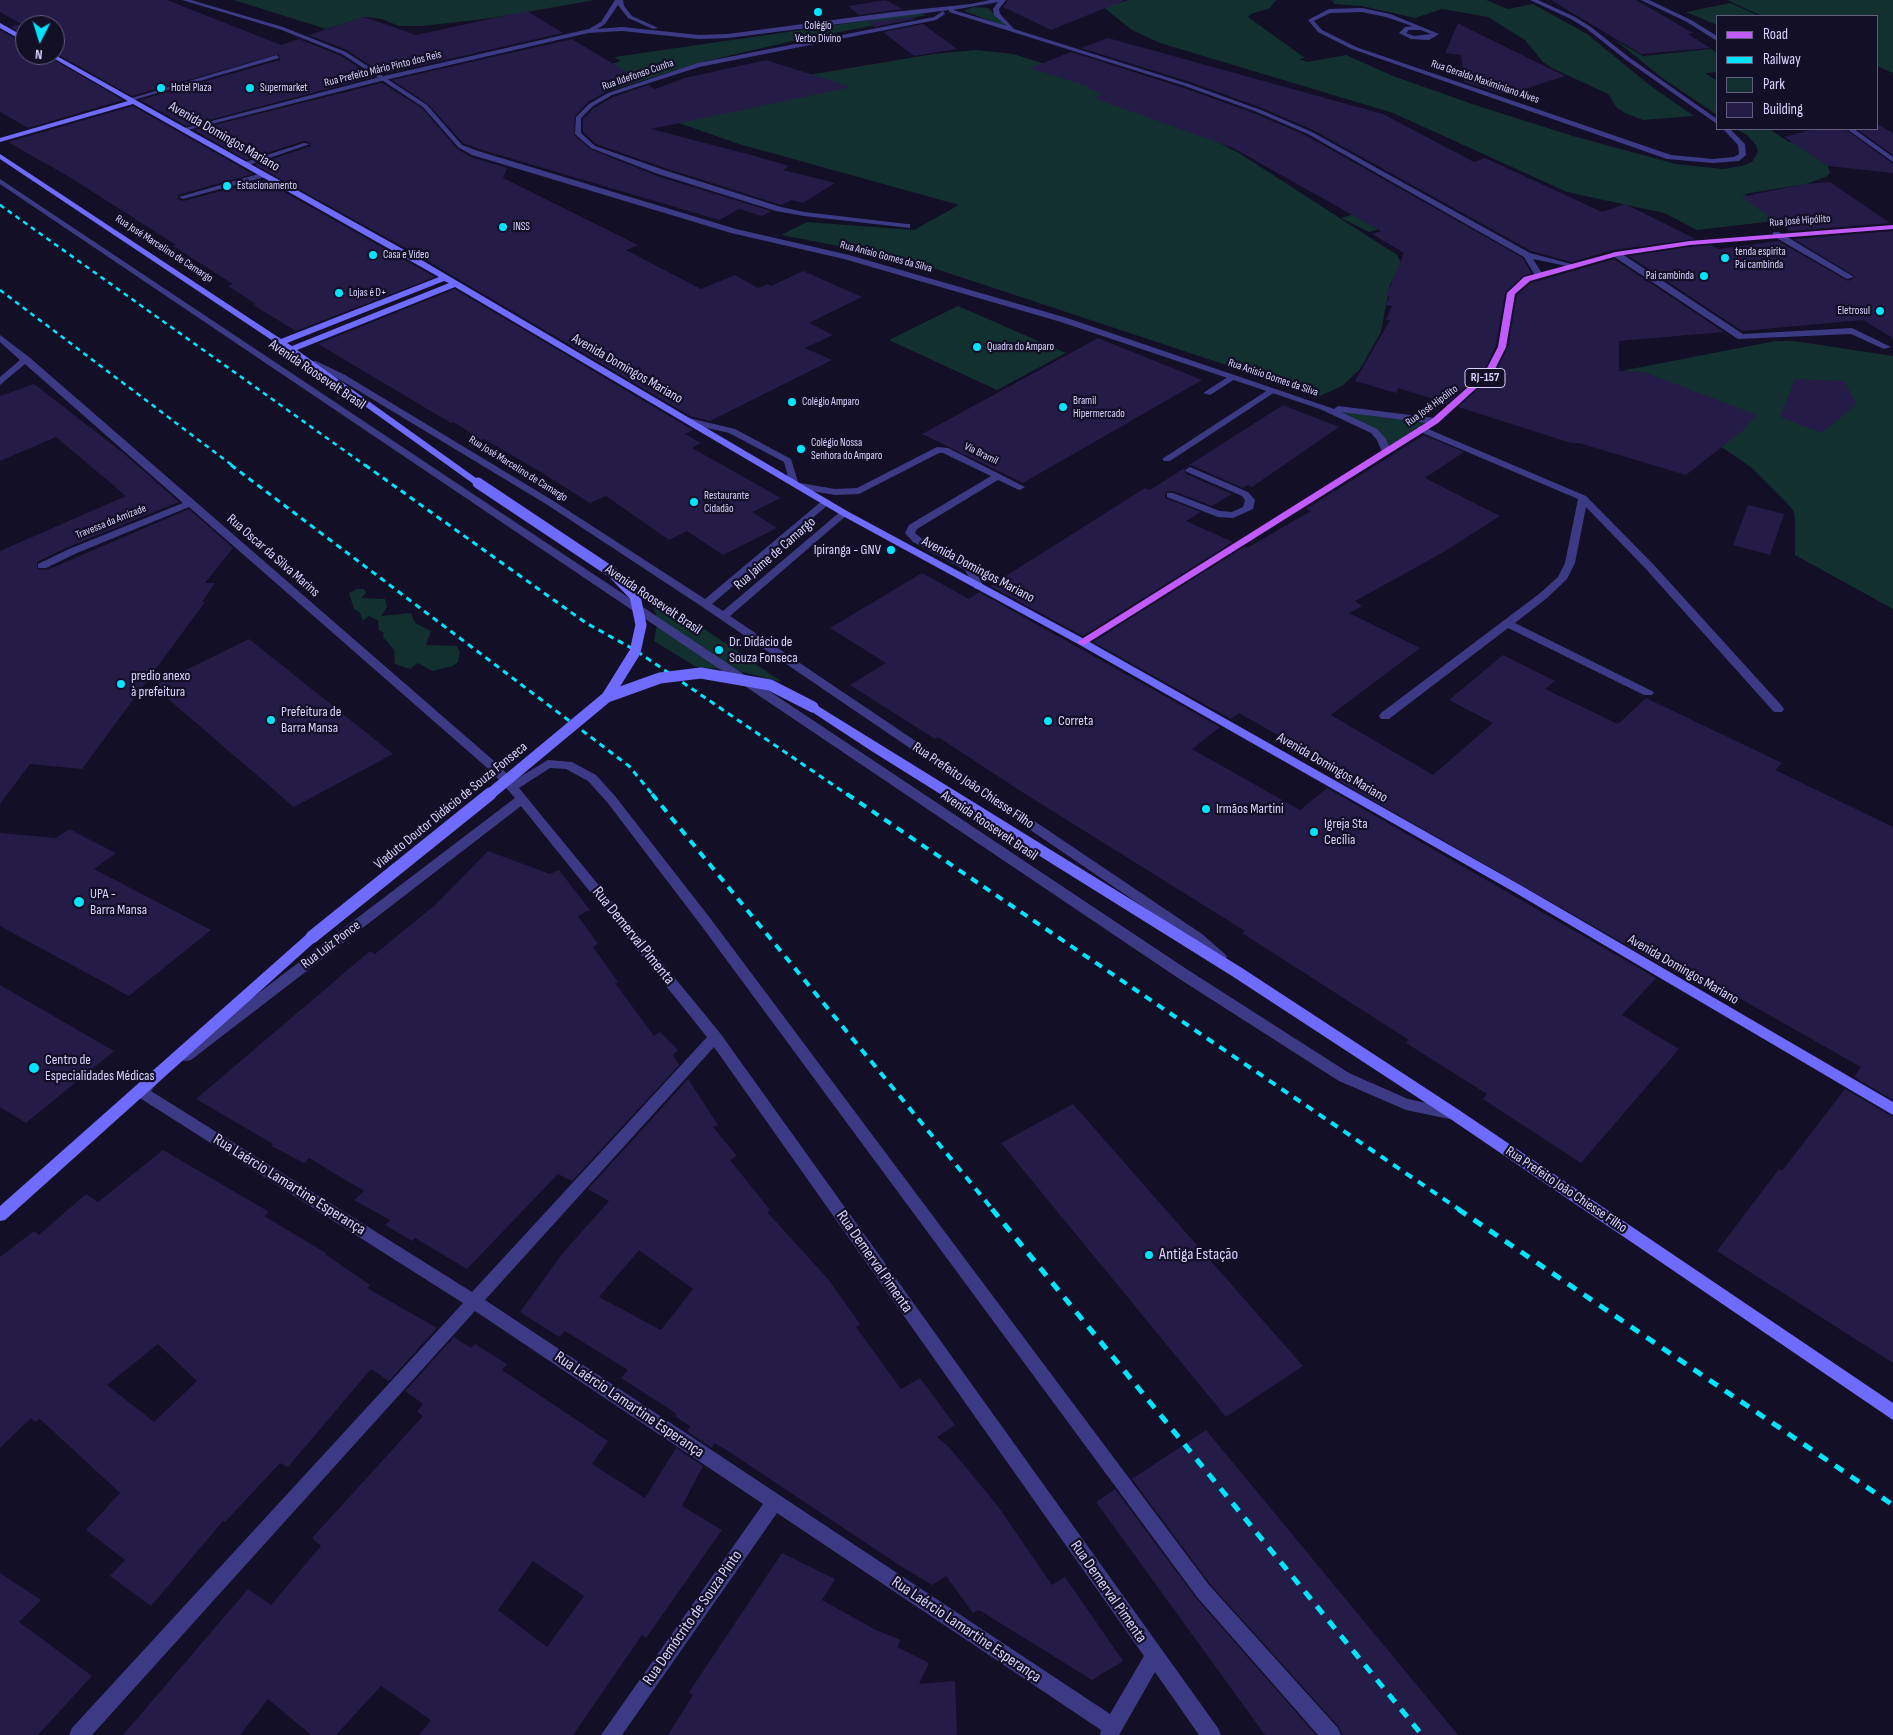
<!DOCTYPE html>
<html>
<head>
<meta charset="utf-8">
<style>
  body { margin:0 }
  #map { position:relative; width:1893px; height:1735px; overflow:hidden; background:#130f26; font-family:"Sofia Sans Condensed",sans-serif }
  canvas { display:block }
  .legend { position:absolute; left:1716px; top:15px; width:162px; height:115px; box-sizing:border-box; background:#130f26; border:1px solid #625e7d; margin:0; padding:6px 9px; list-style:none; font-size:15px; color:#d9d4ff }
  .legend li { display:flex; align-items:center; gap:10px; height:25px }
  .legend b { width:25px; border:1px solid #625e7d }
  .north { position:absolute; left:15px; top:15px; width:50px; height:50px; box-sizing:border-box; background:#130f26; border:1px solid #625e7d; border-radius:50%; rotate:185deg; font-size:14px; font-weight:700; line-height:20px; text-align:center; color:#d9d4ff }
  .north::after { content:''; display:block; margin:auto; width:18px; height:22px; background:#00e5ff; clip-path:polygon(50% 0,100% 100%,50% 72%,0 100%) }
</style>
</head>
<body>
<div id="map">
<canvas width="1893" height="1735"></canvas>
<ul class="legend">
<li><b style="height:6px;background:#c25bff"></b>Road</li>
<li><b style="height:6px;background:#00e5ff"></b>Railway</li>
<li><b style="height:14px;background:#12302f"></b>Park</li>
<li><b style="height:14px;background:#241b47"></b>Building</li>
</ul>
<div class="north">N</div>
</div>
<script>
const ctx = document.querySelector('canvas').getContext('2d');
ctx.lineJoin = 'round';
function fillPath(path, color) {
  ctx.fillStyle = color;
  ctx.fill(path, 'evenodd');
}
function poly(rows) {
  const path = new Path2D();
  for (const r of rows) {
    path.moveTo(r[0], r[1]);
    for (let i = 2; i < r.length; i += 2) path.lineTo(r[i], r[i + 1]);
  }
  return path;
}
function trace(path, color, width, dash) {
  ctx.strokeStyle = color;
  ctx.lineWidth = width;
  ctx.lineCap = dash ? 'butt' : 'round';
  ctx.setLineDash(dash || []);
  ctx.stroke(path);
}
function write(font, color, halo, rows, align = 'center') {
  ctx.font = font + ' "Sofia Sans Condensed",sans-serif';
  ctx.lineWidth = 4.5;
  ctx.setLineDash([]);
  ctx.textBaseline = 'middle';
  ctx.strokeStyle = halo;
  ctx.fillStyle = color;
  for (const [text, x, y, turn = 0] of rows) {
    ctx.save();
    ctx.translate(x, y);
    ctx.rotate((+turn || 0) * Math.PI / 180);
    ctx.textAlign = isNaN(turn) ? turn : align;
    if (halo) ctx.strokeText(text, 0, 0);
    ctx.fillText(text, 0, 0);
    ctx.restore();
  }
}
fillPath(poly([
  [234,0,595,0,492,18,423,26,399,26,382,19,366,17,326,29],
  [1129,0,1276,0,1270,8,1251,14,1248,17,1305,58,1299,59,1307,62,1346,55,1393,76,1475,105,1573,136,1676,164,1723,169,1742,166,1752,162,1758,152,1756,145,1747,135,1736,129,1769,129,1789,142,1841,138,1828,166,1830,173,1826,177,1806,184,1744,194,1783,220,1697,230,1664,213,1567,192,1393,113,1160,43,1132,30,1103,7],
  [1332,0,1486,0,1508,9,1533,4,1587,34,1652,87,1694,116,1643,120,1625,113,1617,108,1608,94,1552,68,1543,62,1525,40,1488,17,1442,9,1415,18,1362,6,1334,4],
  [1727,0,1893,0,1893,73,1877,66,1877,16,1762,16],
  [1730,3,1759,16,1717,16,1717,25,1686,12],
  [973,7,988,8,1010,28,964,11],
  [919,13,927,15,788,42,706,61,612,90,583,79,605,66,621,61,614,57],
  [1615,40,1643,56,1711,49,1717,53,1717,72,1705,73,1717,81,1717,115,1661,77],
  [976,50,1013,54,1070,72,1158,111,1239,153,1397,255,1402,265,1390,284,1381,332,1360,369,1342,386,1320,396,930,267,875,253,781,235,807,222,914,230,959,205,739,144,673,121,696,94,933,54],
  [1401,200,1429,215,1369,232,1341,218],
  [958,306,1066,353,997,390,889,340],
  [1775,341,1794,341,1893,356,1893,609,1795,555,1795,522,1794,512,1788,504,1752,468,1620,377,1621,372,1626,370],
  [1333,410,1394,419,1428,421,1388,447,1378,431],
  [357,589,364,589,366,593,361,598,385,599,387,607,381,616,411,613,415,623,431,631,426,645,457,646,460,652,458,662,453,666,432,671,418,663,410,669,395,664,394,650,383,637,384,633,379,630,378,620,368,616,363,621,360,613,354,609,349,593],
  [646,589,782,682,734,670,696,667,654,641,657,624,656,614]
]), '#12302f');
fillPath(poly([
  [0,0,167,0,281,45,299,39,341,56,373,77,186,126,140,100,280,60,279,54,132,96,55,53,55,25,25,25,25,35,10,27,21,24,0,12],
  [886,0,902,9,859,15,848,6],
  [1008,0,1123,0,1123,1,1051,30,1003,7],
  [1551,0,1636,0,1693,33,1688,34,1710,48,1641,54],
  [527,11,563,33,383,74,347,50,309,35,364,17,416,35],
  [912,17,915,19,875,27,869,22],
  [1458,23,1469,29,1565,76,1516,92,1513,90,1503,94,1464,82,1461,55,1445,53],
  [923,24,957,49,914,56,883,32],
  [0,30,25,44,25,55,46,55,123,100,28,128,0,112],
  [1108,38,1383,114,1474,162,1485,158,1602,212,1625,204,1696,239,1613,250,1572,262,1531,251,1313,130,1262,108,1190,82,1081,48],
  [572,39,640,80,607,91,588,102,575,116,574,135,590,149,657,176,771,211,762,216,739,209,719,220,479,149,463,143,428,104,392,80],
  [1071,52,1184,88,1256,114,1307,136,1523,258,1531,273,1523,276,1505,293,1496,346,1484,371,1447,403,1398,388,1396,393,1355,381,1390,320,1386,320,1392,306,1385,305,1390,297,1386,296,1404,253,1372,234,1381,231,1233,148,1094,98,1103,94,1087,88,1090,87,1030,68],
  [766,60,851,87,651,129,755,156,789,166,783,170,835,183,803,203,792,200,781,205,665,168,596,144,583,132,583,119,594,108,613,97,648,85,655,89,685,78],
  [382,83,422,108,457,149,471,157,507,168,503,178,638,245,626,250,701,289,735,275,758,288,768,284,771,286,803,271,862,297,809,323,833,335,805,348,832,360,710,421,690,416,409,250,255,165,311,146,310,142,303,141,246,160,194,130],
  [133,106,253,174,178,195,178,199,183,201,263,180,435,277,296,331,253,305,256,304,228,286,233,284,173,246,176,245,71,178,8,142],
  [1877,124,1893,133,1893,155,1857,129,1877,129],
  [1814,129,1845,129,1893,164,1893,173,1828,166,1784,137],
  [1830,182,1890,223,1790,231,1741,197,1804,184],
  [1893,231,1893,338,1863,320,1742,331,1629,256,1690,247,1710,245,1719,249,1778,241,1848,281,1856,277,1794,239],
  [1614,259,1724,332,1619,341,1619,371,1644,372,1757,415,1741,432,1686,475,1579,443,1571,443,1458,407,1495,374,1508,347,1517,295,1531,283],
  [455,289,693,430,685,434,701,443,692,448,781,498,752,512,777,528,723,555,687,531,669,540,606,496,590,503,539,471,484,439,481,440,454,422,451,423,318,344],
  [1098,338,1202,380,1023,483,922,434],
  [1795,379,1844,381,1857,404,1822,433,1780,417],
  [34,384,122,452,179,502,68,547,37,562,37,569,47,570,189,509,233,548,205,583,215,583,202,602,205,602,82,769,30,764,0,804,0,551,126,496,56,437,0,461,0,396],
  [1283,405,1339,427,1252,487,1248,485,1243,488,1191,465,1184,468,1186,474,1232,494,1212,506,1173,491,1166,492,1165,498,1201,512,1186,521,1233,542,1083,636,990,586,1145,488,1150,490],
  [1424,435,1464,452,1425,478,1500,516,1442,553,1355,601,1362,606,1349,613,1420,648,1331,715,1433,775,1493,723,1449,700,1503,655,1555,681,1545,689,1618,724,1646,698,1782,763,1775,770,1893,827,1893,1100,1854,1077,1861,1067,1672,960,1665,967,1337,780,1345,773,1239,713,1231,719,1093,642,1244,547,1247,548,1311,511,1306,509],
  [1748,505,1784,514,1770,555,1733,545],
  [922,573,969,599,979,592,1220,727,1192,749,1300,810,1327,788,1656,978,1622,1015,1679,1049,1581,1163,1483,1099,1487,1094,1406,1043,1409,1040,1242,933,1245,931,1022,792,938,737,935,739,850,685,886,663,830,628],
  [249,639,393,754,294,807,153,686],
  [69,829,116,853,94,869,211,930,129,996,0,926,0,833,56,838],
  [488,851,550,874,559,870,590,910,578,916,598,944,593,947,618,982,615,983,654,1036,660,1032,678,1050,673,1055,679,1065,572,1181,558,1174,467,1269,415,1238,412,1241,385,1225,390,1220,354,1200,364,1191,309,1158,304,1163,271,1146,273,1144,196,1099,370,951,375,954,435,905],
  [0,985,114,1051,26,1123,0,1107],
  [688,1079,718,1125,713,1127,737,1156,730,1160,770,1210,767,1212,828,1279,860,1324,856,1327,901,1389,920,1378,955,1425,937,1437,948,1446,997,1505,1052,1585,1065,1577,1123,1661,1092,1680,979,1610,973,1613,946,1576,932,1585,899,1565,725,1449,714,1443,712,1448,687,1431,690,1426,675,1416,677,1414,621,1378,628,1370,565,1331,559,1337,520,1312,562,1254,609,1201,588,1189],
  [639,1250,693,1289,661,1330,599,1297],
  [1845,1089,1893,1117,1893,1363,1717,1251,1779,1169,1782,1171],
  [1073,1104,1303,1366,1226,1417,1001,1143],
  [163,1150,269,1212,264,1216,326,1253,325,1254,370,1285,367,1288,437,1328,389,1381,371,1369,288,1467,280,1463,225,1522,223,1521,151,1606,110,1576,125,1560,86,1530,120,1493,40,1419,35,1422,31,1418,0,1448,0,1257,34,1231,39,1235,86,1194,98,1202],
  [158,1344,197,1381,154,1422,107,1385],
  [454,1337,471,1348,475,1344,507,1364,502,1370,608,1441,592,1464,645,1498,676,1448,703,1466,682,1506,722,1530,646,1638,642,1635,573,1735,419,1735,431,1720,381,1686,336,1735,311,1735,268,1699,240,1735,123,1735,248,1589,271,1605,321,1546,312,1538,423,1416,417,1412,423,1404,405,1391],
  [533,1561,584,1596,547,1647,498,1610],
  [1206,1430,1458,1735,1343,1735,1339,1727,1210,1584,1132,1479],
  [1115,1489,1196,1598,1316,1735,1265,1735,1096,1502],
  [782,1553,835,1579,822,1600,876,1630,901,1640,897,1647,929,1663,919,1684,955,1681,957,1735,668,1735,693,1695,689,1692],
  [0,1573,41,1600,19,1622,92,1676,38,1735,0,1735]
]), '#241b47');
fillPath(poly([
  [277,55,279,58,130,101,125,100,277,55],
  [304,143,310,144,246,166,239,164,304,143],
  [262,173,265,173,265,177,183,199,179,197,262,173],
  [1231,375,1238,377,1210,395,1203,393,1231,375],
  [1271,388,1278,390,1170,461,1164,461,1162,459,1271,388],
  [689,418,735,429,791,459,798,482,793,485,790,484,784,462,729,433,686,423,684,421,689,418],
  [1421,426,1586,496,1653,564,1782,706,1784,709,1782,712,1774,712,1645,568,1586,507,1575,563,1567,579,1547,598,1515,623,1652,691,1654,693,1652,695,1644,695,1508,628,1389,719,1381,719,1379,716,1381,713,1539,594,1558,577,1565,563,1578,499,1418,431,1418,427,1421,426],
  [937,447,948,448,1025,487,1020,490,1017,489,998,480,917,529,915,533,921,538,973,566,984,587,983,589,975,589,965,570,913,542,905,533,909,525,991,476,943,453,939,453,859,494,835,495,800,489,795,486,800,483,835,489,857,488,937,447],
  [1190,467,1248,492,1255,500,1253,509,1233,518,1218,517,1167,497,1167,493,1173,493,1220,511,1232,512,1243,507,1245,500,1242,496,1187,472,1185,470,1190,467]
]), '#3d3a85');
fillPath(poly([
  [615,0,623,0,624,6,632,16,658,28,653,29,628,18,618,5,605,24,597,29,622,27,699,35,728,34,893,12,971,4,990,0,1006,0,999,9,1000,14,1014,29,1189,84,1261,110,1312,132,1530,253,1575,265,1571,267,1533,259,1543,275,1536,277,1524,257,1308,134,1257,112,1185,86,949,12,949,10,728,38,699,39,622,31,588,33,385,80,184,131,181,129,384,76,589,29,601,22,615,0],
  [998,2,993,9,994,15,1007,26,953,10,998,2],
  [1530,0,1538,0,1575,17,1591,27,1630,58,1717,119,1717,124,1626,60,1587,29,1571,19,1530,0],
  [1641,0,1649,0,1691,20,1717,36,1717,41,1687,22,1641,0],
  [1362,8,1390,14,1439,34,1429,40,1411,39,1399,33,1405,27,1412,26,1386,17,1362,12,1330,13,1314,21,1322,30,1356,47,1671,155,1713,159,1734,157,1739,154,1738,145,1723,129,1730,129,1745,144,1746,155,1739,161,1713,163,1667,159,1352,49,1318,32,1308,20,1329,9,1362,8],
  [1409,30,1421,30,1431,34,1414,36,1406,33,1409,30],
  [943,11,945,14,936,20,699,67,612,95,593,106,581,118,581,133,595,146,664,170,781,207,804,212,907,224,910,224,910,228,804,216,776,211,658,174,591,148,575,134,576,117,589,104,608,93,698,63,934,17,943,11],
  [1847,129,1854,129,1893,157,1893,162,1847,129],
  [1773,232,1779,232,1854,277,1847,279,1773,236,1773,232],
  [1613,252,1619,252,1743,334,1852,328,1891,347,1884,349,1851,334,1738,339,1613,256,1613,252],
  [0,335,29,357,501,767,513,781,548,760,572,762,596,775,615,796,710,918,1209,1585,1338,1728,1341,1735,1318,1735,1197,1597,700,924,607,802,588,781,566,769,550,768,519,788,720,1033,1218,1728,1221,1735,1199,1735,1155,1672,1119,1735,1100,1735,1101,1730,777,1513,622,1735,601,1735,763,1504,475,1311,92,1735,69,1735,72,1728,463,1303,135,1095,133,1091,135,1087,144,1080,149,1078,154,1080,156,1084,151,1091,472,1292,707,1037,521,806,191,1060,186,1061,181,1060,179,1056,181,1052,515,798,493,773,189,507,77,553,46,568,38,568,38,564,69,549,183,503,25,364,0,385,0,377,20,360,0,342,0,335],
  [714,1047,1144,1656,1110,1714,485,1300,714,1047]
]), '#3d3a85');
fillPath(poly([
  [182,0,191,0,283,27,346,52,427,105,462,145,478,151,736,229,849,255,1067,318,1334,409,1338,406,1435,418,1440,421,1435,424,1341,412,1377,429,1386,439,1391,452,1386,455,1383,454,1377,440,1371,433,1320,409,1061,322,844,259,731,233,472,155,458,147,423,107,342,54,279,29,182,0],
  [0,179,1188,970,1349,1073,1408,1099,1459,1110,1461,1114,1459,1118,1454,1120,1406,1110,1339,1081,1178,978,0,184,0,179],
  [310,361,316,361,345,375,552,500,705,599,823,500,829,500,829,504,712,604,723,611,841,511,847,511,847,515,730,616,1202,934,1225,954,1227,957,1225,960,1215,960,1192,940,701,606,546,504,339,379,310,365,310,361]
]), '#3d3a85');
fillPath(poly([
  [0,23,25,37,25,42,0,28,0,23],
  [48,55,55,55,408,252,847,511,1086,640,1522,886,1893,1102,1893,1115,1514,892,1078,644,841,515,455,287,297,350,483,483,478,486,475,485,288,351,0,159,0,154,281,339,439,277,133,104,0,142,0,138,128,101,48,55],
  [444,281,449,283,292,346,287,343,444,281],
  [813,703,1242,968,1459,1110,1893,1403,1893,1420,1449,1118,1232,976,873,752,809,710,807,707,813,703],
  [312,932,317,934,319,937,317,940,5,1220,0,1221,0,1206,307,934,312,932]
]), '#6f6bff');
fillPath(poly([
  [1893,225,1893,229,1690,245,1617,256,1530,281,1515,294,1506,347,1493,373,1438,423,1086,644,1082,645,1077,642,1432,419,1485,372,1498,347,1507,293,1524,277,1616,252,1690,241,1893,225]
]), '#c25bff');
trace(poly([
  [0,205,2,206]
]), '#00e5ff', 2, [4, 3]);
trace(poly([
  [0,205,366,466],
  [0,290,233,466]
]), '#00e5ff', 2.5, [5, 4.5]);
trace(poly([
  [231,465,629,766,653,795],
  [365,465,586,623,635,650,848,795]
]), '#00e5ff', 3, [6, 5]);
trace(poly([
  [652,794,993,1210],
  [847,794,1460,1210]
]), '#00e5ff', 4, [8, 7]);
trace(poly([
  [992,1209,1422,1735],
  [1458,1209,1893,1505]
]), '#00e5ff', 5, [10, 9]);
trace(poly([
  [478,483,613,573,635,596,641,625,635,652,607,697,489,795],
  [607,697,660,678,701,673,770,685,813,707]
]), '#6f6bff', 11);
trace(poly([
  [312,937,490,794]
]), '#6f6bff', 13);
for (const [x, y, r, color] of [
  [818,12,5,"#00e5ff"],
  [161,88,5,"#00e5ff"],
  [250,88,5,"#00e5ff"],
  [227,186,5,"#00e5ff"],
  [503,227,5,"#00e5ff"],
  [373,255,5,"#00e5ff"],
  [1725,258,5,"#00e5ff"],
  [1704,276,5,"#00e5ff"],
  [339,293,5,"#00e5ff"],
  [1880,311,5,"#00e5ff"],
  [977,347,5,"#00e5ff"],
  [792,402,5,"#00e5ff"],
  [1063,407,5,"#00e5ff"],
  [801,449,5,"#00e5ff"],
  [694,502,5,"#00e5ff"],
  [891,550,5,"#00e5ff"],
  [719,650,5,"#00e5ff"],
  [121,684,5,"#00e5ff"],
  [271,720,5,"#00e5ff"],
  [1048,721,5,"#00e5ff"],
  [1206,809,5,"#00e5ff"],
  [1314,832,5,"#00e5ff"],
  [79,902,6,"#00e5ff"],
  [34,1068,6,"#00e5ff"],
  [1149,1255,5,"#00e5ff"]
]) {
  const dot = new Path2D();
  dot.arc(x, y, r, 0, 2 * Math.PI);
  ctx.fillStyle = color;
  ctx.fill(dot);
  trace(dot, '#130f26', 2);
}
write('11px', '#d9d4ff', '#130f26', [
  ["Colégio",818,26,"center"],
  ["Verbo Divino",818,39,"center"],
  ["Hotel Plaza",171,88],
  ["Supermarket",260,88],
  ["Estacionamento",237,186],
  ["INSS",513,227],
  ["tenda espirita",1735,252],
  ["Pai cambinda",1735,265],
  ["Casa e Vídeo",383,255],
  ["Pai cambinda",1694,276,"right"],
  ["Lojas é D+",349,293],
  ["Eletrosul",1870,311,"right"],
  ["Quadra do Amparo",987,347],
  ["Bramil",1073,401],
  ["Hipermercado",1073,414],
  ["Colégio Amparo",802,402],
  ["Colégio Nossa",811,443],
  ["Senhora do Amparo",811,456],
  ["Restaurante",704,496],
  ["Cidadão",704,509]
], 'left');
write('11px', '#d9d4ff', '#130f26', [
  ["Rua Prefeito Mário Pinto dos Reis",383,69,-14],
  ["Rua Ildefonso Cunha",638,75,-19],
  ["Rua Geraldo Maximiniano Alves",1485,82,19],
  ["Rua José Hipólito",1800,221,-4],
  ["Rua José Marcelino de Camargo",164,249,33],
  ["Rua Anísio Gomes da Silva",886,257,15],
  ["Rua Anísio Gomes da Silva",1273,378,19],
  ["Rua José Hipólito",1432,406,-36],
  ["Via Bramil",981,454,26],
  ["Rua José Marcelino de Camargo",518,469,32],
  ["Travessa da Amizade",111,522,-22]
]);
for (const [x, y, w] of [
  [1485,378,40]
]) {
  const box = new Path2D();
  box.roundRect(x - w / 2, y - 9.5, w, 19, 4);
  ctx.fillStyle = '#130f26';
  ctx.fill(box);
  trace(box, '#d9d4ff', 1);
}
write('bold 12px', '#d9d4ff', null, [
  ["RJ-157",1485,378]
]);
write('14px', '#d9d4ff', '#130f26', [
  ["Avenida Domingos Mariano",224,137,30],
  ["Avenida Domingos Mariano",627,369,30],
  ["Avenida Roosevelt Brasil",317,375,34],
  ["Rua Jaime de Camargo",775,554,-41],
  ["Rua Oscar da Silva Marins",273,556,41],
  ["Avenida Domingos Mariano",978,570,28],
  ["Avenida Roosevelt Brasil",653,600,34],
  ["Avenida Domingos Mariano",1332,768,30],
  ["Rua Prefeito João Chiesse Filho",973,786,34],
  ["Viaduto Doutor Didácio de Souza Fonseca",451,806,-39],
  ["Avenida Roosevelt Brasil",989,826,34],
  ["Rua Luiz Ponce",331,945,-37],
  ["Avenida Domingos Mariano",1683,970,30],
  ["Rua Prefeito João Chiesse Filho",1566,1190,34]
]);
write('14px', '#d9d4ff', '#130f26', [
  ["Ipiranga - GNV",881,550,"right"],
  ["Dr. Didácio de",729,642],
  ["Souza Fonseca",729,658],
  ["predio anexo",131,676],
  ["à prefeitura",131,692],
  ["Prefeitura de",281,712],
  ["Barra Mansa",281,728],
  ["Correta",1058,721],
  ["Irmãos Martini",1216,809],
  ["Igreja Sta",1324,824],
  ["Cecília",1324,840],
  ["UPA -",90,894],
  ["Barra Mansa",90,910],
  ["Centro de",45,1060],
  ["Especialidades Médicas",45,1076]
], 'left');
write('16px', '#d9d4ff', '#130f26', [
  ["Rua Demerval Pimenta",633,936,51],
  ["Rua Laércio Lamartine Esperança",289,1185,32],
  ["Rua Demerval Pimenta",874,1262,55],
  ["Rua Laércio Lamartine Esperança",629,1405,34],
  ["Rua Demerval Pimenta",1108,1592,55],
  ["Rua Demócrito de Souza Pinto",693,1618,-55],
  ["Rua Laércio Lamartine Esperança",966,1630,34]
]);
write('16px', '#d9d4ff', '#130f26', [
  ["Antiga Estação",1159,1255]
], 'left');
</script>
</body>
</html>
